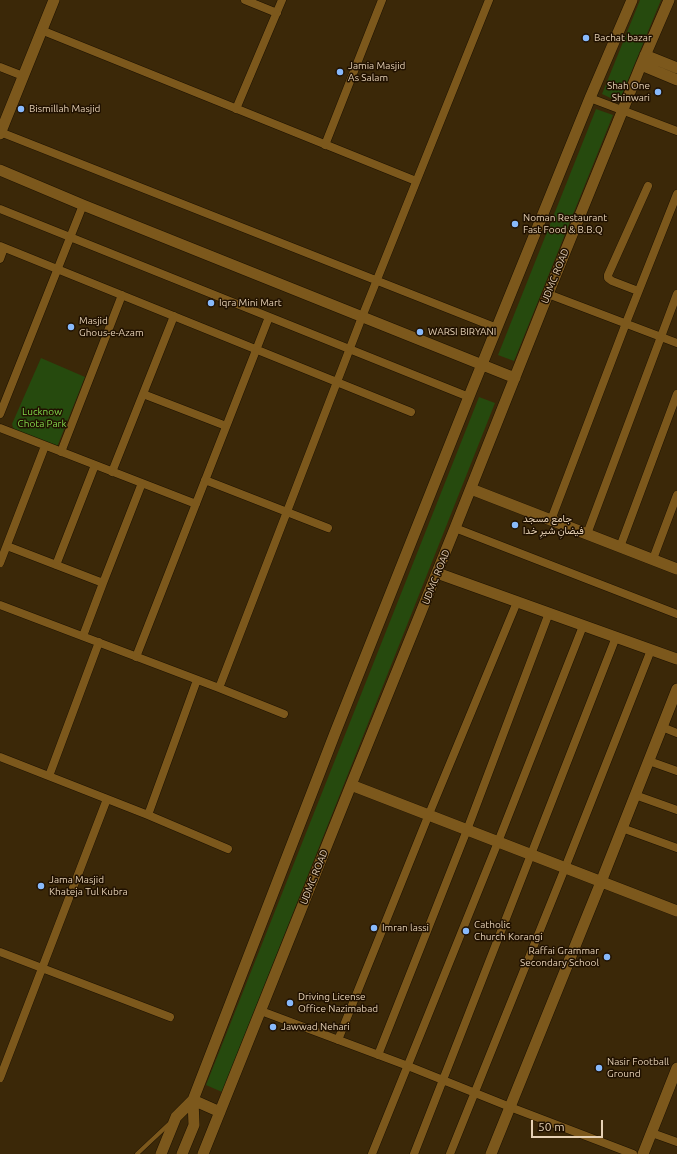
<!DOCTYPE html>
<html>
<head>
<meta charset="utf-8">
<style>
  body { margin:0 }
  #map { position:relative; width:677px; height:1154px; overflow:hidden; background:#3b2808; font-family:Ubuntu,sans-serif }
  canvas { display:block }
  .scale { position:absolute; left:531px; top:1120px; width:72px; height:18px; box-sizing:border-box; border:2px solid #e6d1b5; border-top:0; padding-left:5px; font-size:12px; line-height:14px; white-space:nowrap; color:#e6d1b5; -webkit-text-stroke:3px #201100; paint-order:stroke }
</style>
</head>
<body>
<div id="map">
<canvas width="677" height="1154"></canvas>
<div class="scale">50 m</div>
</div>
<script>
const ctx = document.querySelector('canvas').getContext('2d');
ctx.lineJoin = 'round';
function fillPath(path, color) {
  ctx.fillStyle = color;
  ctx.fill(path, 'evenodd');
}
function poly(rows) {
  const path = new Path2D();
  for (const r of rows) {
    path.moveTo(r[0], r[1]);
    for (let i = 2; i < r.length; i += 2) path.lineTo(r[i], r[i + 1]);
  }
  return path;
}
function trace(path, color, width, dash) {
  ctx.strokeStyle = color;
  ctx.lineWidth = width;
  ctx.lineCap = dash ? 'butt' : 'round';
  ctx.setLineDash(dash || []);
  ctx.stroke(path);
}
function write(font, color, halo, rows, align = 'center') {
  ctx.font = font + ' Ubuntu,Vazirmatn,sans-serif';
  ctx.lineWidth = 3;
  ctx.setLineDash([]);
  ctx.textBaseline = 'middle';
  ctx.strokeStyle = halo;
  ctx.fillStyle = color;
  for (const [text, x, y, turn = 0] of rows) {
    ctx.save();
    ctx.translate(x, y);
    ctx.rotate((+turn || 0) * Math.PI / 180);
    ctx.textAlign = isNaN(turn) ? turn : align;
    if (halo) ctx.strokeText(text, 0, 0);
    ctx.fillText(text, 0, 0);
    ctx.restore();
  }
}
fillPath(poly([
  [640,0,661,0,619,102,602,94],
  [596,109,613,115,514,361,498,355],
  [41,358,85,377,55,452,16,436,12,424],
  [479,397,495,403,222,1092,206,1085]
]), '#264a0e');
const lane = poly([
  [137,1154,169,1124]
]);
const street = poly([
  [245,0,277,13],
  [41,30,416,181],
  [0,67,23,76],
  [590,98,677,131],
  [236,109,282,0],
  [0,132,497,328],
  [325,145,382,0],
  [0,209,469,397],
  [0,246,411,412],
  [0,259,4,248],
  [638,291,612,281,608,278,608,275,648,186],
  [548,294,677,343],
  [143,394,226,426],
  [0,414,83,205],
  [0,428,196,504],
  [61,452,122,295],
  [112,472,174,316],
  [205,480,328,528],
  [551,520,626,323,677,194],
  [455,528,677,614],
  [587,534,677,294],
  [7,546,103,583,83,636],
  [620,547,677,394],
  [653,559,677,495],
  [0,563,45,446],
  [56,565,95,465],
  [103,583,142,483],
  [0,605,219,688,284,714],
  [136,657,269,317],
  [219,688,362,317,489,0],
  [662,727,677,733],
  [0,757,148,815,228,849],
  [649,761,677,771],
  [49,776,99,642],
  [635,795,677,810],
  [148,815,197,680],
  [622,828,677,848],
  [0,952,170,1017],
  [261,1011,408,1066,510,1107,633,1154],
  [338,1040,429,814,517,602],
  [378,1055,467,830,549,613],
  [0,1078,107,799],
  [652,1133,677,1142],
  [372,1154,498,842,583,626],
  [414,1154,616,637],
  [450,1154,565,868,651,650]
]);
const secondary = poly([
  [645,55,677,68],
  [641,65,677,80],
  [0,134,54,0],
  [0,170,83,205,515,378],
  [471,489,677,569],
  [437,573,677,659],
  [351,785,677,911],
  [193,1100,220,1112],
  [161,1154,176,1117,193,1100,335,733,472,389,590,98,632,0],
  [182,1154,194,1125,193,1100],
  [203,1154,351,785,455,528,548,294,641,65,669,0],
  [491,1154,601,882,677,689],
  [643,1154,677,1068]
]);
trace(lane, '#1d1202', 5);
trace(street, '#1d1202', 9);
trace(secondary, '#1d1202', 12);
trace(lane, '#7c581c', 4);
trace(street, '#7c581c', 8);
trace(secondary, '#7c581c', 11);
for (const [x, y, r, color] of [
  [586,38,4,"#88bafc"],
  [340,72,4,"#88bafc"],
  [658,92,4,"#88bafc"],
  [21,109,4,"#88bafc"],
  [515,224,4,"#88bafc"],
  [211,303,4,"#88bafc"],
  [71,327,4,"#88bafc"],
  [420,332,4,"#88bafc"],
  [515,525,4,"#88bafc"],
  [41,886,4,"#88bafc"],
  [374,928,4,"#88bafc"],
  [466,931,4,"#88bafc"],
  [607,957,4,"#88bafc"],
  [290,1003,4,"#88bafc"],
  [273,1027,4,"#88bafc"],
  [599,1068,4,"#88bafc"]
]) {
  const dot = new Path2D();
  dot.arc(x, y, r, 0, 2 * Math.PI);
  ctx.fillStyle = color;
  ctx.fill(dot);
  trace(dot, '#201100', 1.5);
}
write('10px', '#e6d1b5', '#201100', [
  ["Bachat bazar",594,38],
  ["Jamia Masjid",348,66],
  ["As Salam",348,78],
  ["Shah One",650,86,"right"],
  ["Shinwari",650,98,"right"],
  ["Bismillah Masjid",29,109],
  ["Noman Restaurant",523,218],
  ["Fast Food & B.B.Q",523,230],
  ["Iqra Mini Mart",219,303],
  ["Masjid",79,321],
  ["Ghous-e-Azam",79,333],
  ["WARSI BIRYANI",428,332],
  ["جامع مسجد",523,519],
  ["فیضانِ شیرِ خدا",523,531],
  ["Jama Masjid",49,880],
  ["Khateja Tul Kubra",49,892],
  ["Catholic",474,925],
  ["Church Korangi",474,937],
  ["Imran lassi",382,928],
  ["Raffai Grammar",599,951,"right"],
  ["Secondary School",599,963,"right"],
  ["Driving License",298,997],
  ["Office Nazimabad",298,1009],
  ["Jawwad Nehari",281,1027],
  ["Nasir Football",607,1062],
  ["Ground",607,1074]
], 'left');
write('10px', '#e6d1b5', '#201100', [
  ["UDMC ROAD",555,276,-68],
  ["UDMC ROAD",436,577,-68],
  ["UDMC ROAD",314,877,-68]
]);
write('10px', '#82da4b', '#201100', [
  ["Lucknow",42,412],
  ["Chota Park",42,424]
]);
</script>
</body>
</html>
